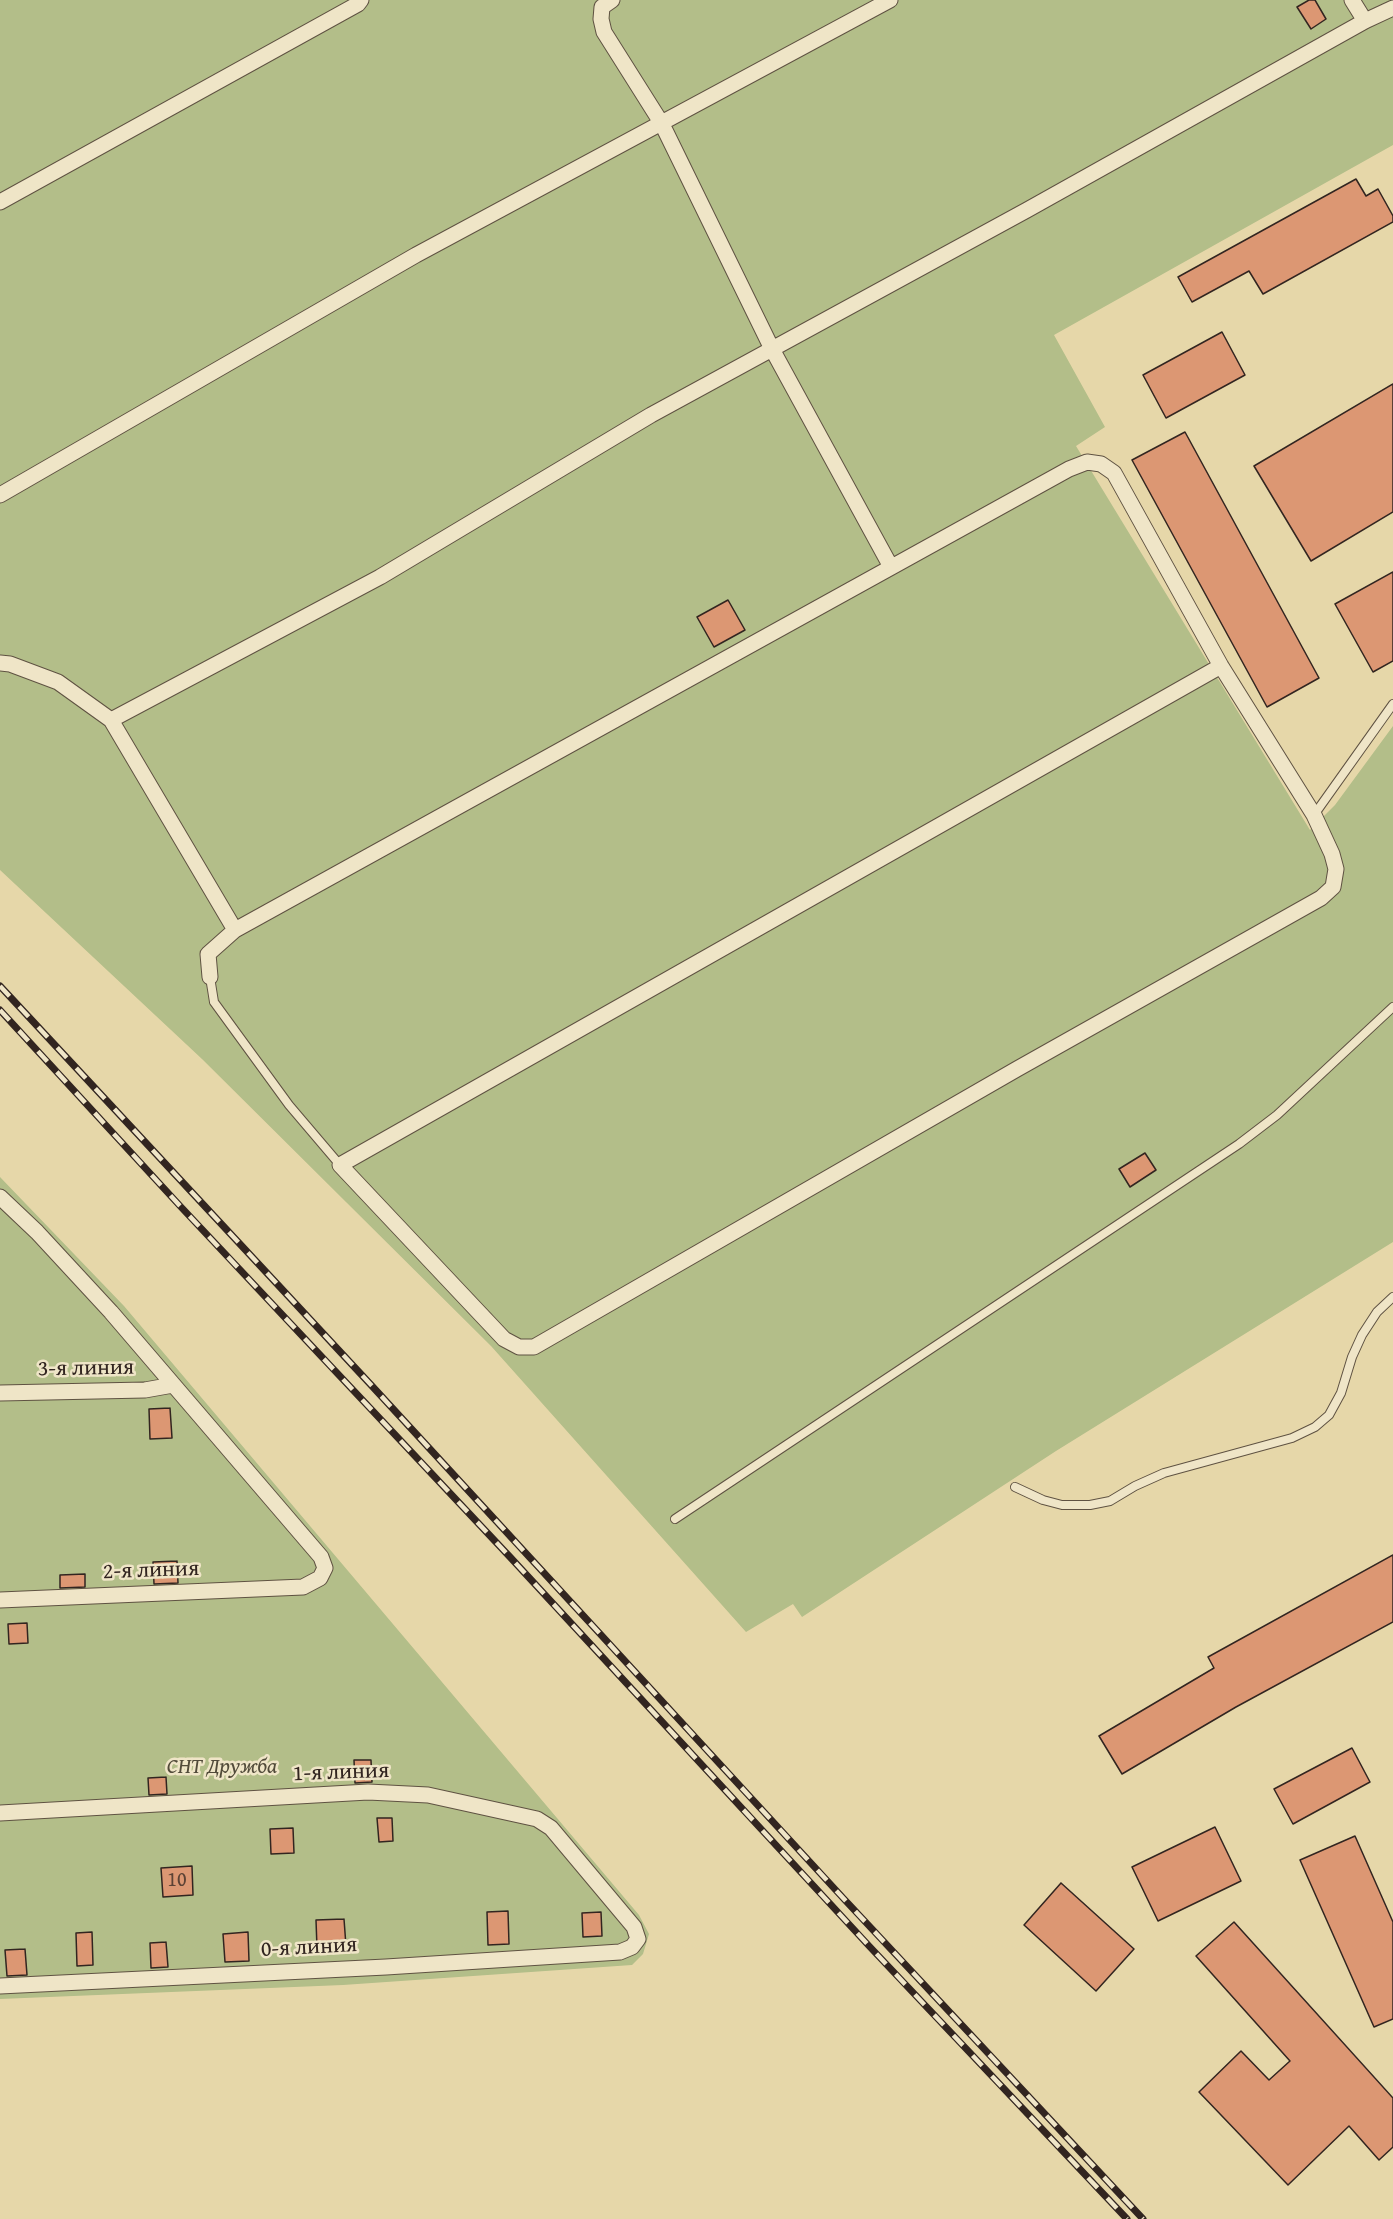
<!DOCTYPE html>
<html>
<head>
<meta charset="utf-8">
<style>
  body { margin:0 }
  canvas { display:block; background:#e6d7a9 }
</style>
</head>
<body>
<canvas width="1393" height="2219"></canvas>
<script>
const ctx = document.querySelector('canvas').getContext('2d');
ctx.lineJoin = 'round';
function fillPath(path, color) {
  ctx.fillStyle = color;
  ctx.fill(path, 'evenodd');
}
function poly(rows) {
  const path = new Path2D();
  for (const r of rows) {
    path.moveTo(r[0], r[1]);
    for (let i = 2; i < r.length; i += 2) path.lineTo(r[i], r[i + 1]);
  }
  return path;
}
function trace(path, color, width, dash) {
  ctx.strokeStyle = color;
  ctx.lineWidth = width;
  ctx.lineCap = dash ? 'butt' : 'round';
  ctx.setLineDash(dash || []);
  ctx.stroke(path);
}
function write(font, color, halo, rows, align = 'center') {
  ctx.font = font + ' "Gentium Book Plus",serif';
  ctx.lineWidth = 5;
  ctx.setLineDash([]);
  ctx.textBaseline = 'middle';
  ctx.strokeStyle = halo;
  ctx.fillStyle = color;
  for (const [text, x, y, turn = 0] of rows) {
    ctx.save();
    ctx.translate(x, y);
    ctx.rotate((+turn || 0) * Math.PI / 180);
    ctx.textAlign = isNaN(turn) ? turn : align;
    if (halo) ctx.strokeText(text, 0, 0);
    ctx.fillText(text, 0, 0);
    ctx.restore();
  }
}
fillPath(poly([
  [0,0,1393,0,1393,145,1054,335,1105,427,1076,446,1310,830,1335,805,1393,726,1393,1242,1056,1451,802,1617,793,1604,746,1632,491,1346,202,1059,0,870],
  [0,1177,124,1306,639,1915,649,1934,643,1954,632,1965,343,1985,0,1999]
]), '#b3be89');
const building = poly([
  [1309,0,1315,0,1326,19,1311,29,1297,7,1309,0],
  [1356,179,1366,196,1378,189,1393,216,1393,222,1263,294,1249,271,1192,302,1178,277,1356,179],
  [1222,332,1245,375,1166,418,1143,375,1222,332],
  [1393,384,1393,512,1311,561,1254,466,1393,384],
  [1185,432,1319,678,1267,707,1132,460,1185,432],
  [1393,572,1393,661,1373,672,1335,604,1393,572],
  [728,600,745,630,714,647,697,617,728,600],
  [1145,1153,1156,1170,1130,1187,1119,1169,1145,1153],
  [170,1408,172,1438,150,1439,149,1409,170,1408],
  [1393,1555,1393,1622,1236,1707,1122,1774,1099,1736,1214,1668,1208,1657,1393,1555],
  [177,1561,178,1583,154,1584,153,1562,177,1561],
  [85,1574,85,1587,60,1588,60,1575,85,1574],
  [27,1623,28,1643,9,1644,8,1624,27,1623],
  [1352,1748,1370,1782,1293,1824,1274,1789,1352,1748],
  [354,1760,371,1760,372,1782,355,1783,354,1760],
  [166,1777,167,1794,149,1795,148,1778,166,1777],
  [377,1818,392,1818,393,1841,379,1842,377,1818],
  [1215,1827,1241,1881,1158,1921,1132,1867,1215,1827],
  [293,1828,294,1853,271,1854,270,1829,293,1828],
  [1355,1836,1393,1922,1393,2019,1374,2027,1300,1860,1355,1836],
  [192,1866,193,1895,163,1897,161,1868,192,1866],
  [1061,1883,1134,1949,1096,1991,1024,1925,1061,1883],
  [508,1911,509,1944,488,1945,487,1912,508,1911],
  [601,1912,602,1936,583,1937,582,1913,601,1912],
  [344,1919,346,1946,317,1948,316,1920,344,1919],
  [1234,1922,1393,2098,1393,2147,1379,2160,1349,2126,1288,2185,1199,2092,1241,2051,1269,2080,1290,2061,1196,1956,1234,1922],
  [92,1932,93,1965,77,1966,76,1933,92,1932],
  [248,1932,249,1961,225,1962,223,1934,248,1932],
  [166,1942,168,1967,151,1968,150,1943,166,1942],
  [25,1949,27,1975,7,1976,5,1950,25,1949]
]);
fillPath(building, '#dc9773');
trace(building, '#322520', 1.5);
const lane = poly([
  [1314,815,1393,704],
  [210,977,214,1002,289,1105,340,1165],
  [1015,1487,1043,1500,1062,1505,1090,1505,1110,1501,1135,1486,1164,1473,1292,1438,1315,1427,1329,1415,1341,1393,1352,1357,1362,1335,1377,1312,1393,1297],
  [675,1519,1239,1144,1277,1115,1393,1007]
]);
const street = poly([
  [612,0,602,7,601,19,604,32,662,124,772,349,891,567],
  [1352,0,1365,21],
  [0,202,358,4,361,0],
  [0,495,416,255,890,0],
  [0,663,10,664,58,682,111,720,235,930],
  [111,720,380,577,651,415,1027,210,1365,21,1393,8],
  [210,977,208,954,235,930,1069,469,1087,462,1101,464,1114,473,1221,666,1314,815,1332,854,1336,869,1333,887,1321,898,1017,1069,534,1347,519,1347,504,1339,340,1165,1221,666],
  [0,1197,37,1232,111,1312,321,1557,325,1568,320,1578,303,1587,0,1600],
  [0,1393,145,1390,173,1385],
  [0,1813,368,1792,428,1795,537,1819,551,1828,634,1927,638,1939,632,1947,620,1952,386,1967,0,1986]
]);
trace(lane, '#5f5242', 10);
trace(street, '#5f5242', 17);
trace(lane, '#efe5c7', 8);
trace(street, '#efe5c7', 15);
const rail = poly([
  [0,986,372,1386,844,1899,1143,2219],
  [0,1010,181,1207,510,1557,870,1947,1127,2219]
]);
trace(rail, '#322520', 7);
trace(rail, '#efe5c7', 4.5, [14]);
write('20px', '#5c4235', null, [
  ["10",177,1881]
]);
write('22px', '#322520', '#efe5c7', [
  ["3-я линия",86,1369,-1],
  ["2-я линия",151,1571,-2],
  ["1-я линия",341,1773,-2],
  ["0-я линия",309,1948,-3]
]);
write('italic 22px', '#524b3a', '#efe5c7', [
  ["СНТ Дружба",222,1767]
]);
</script>
</body>
</html>
